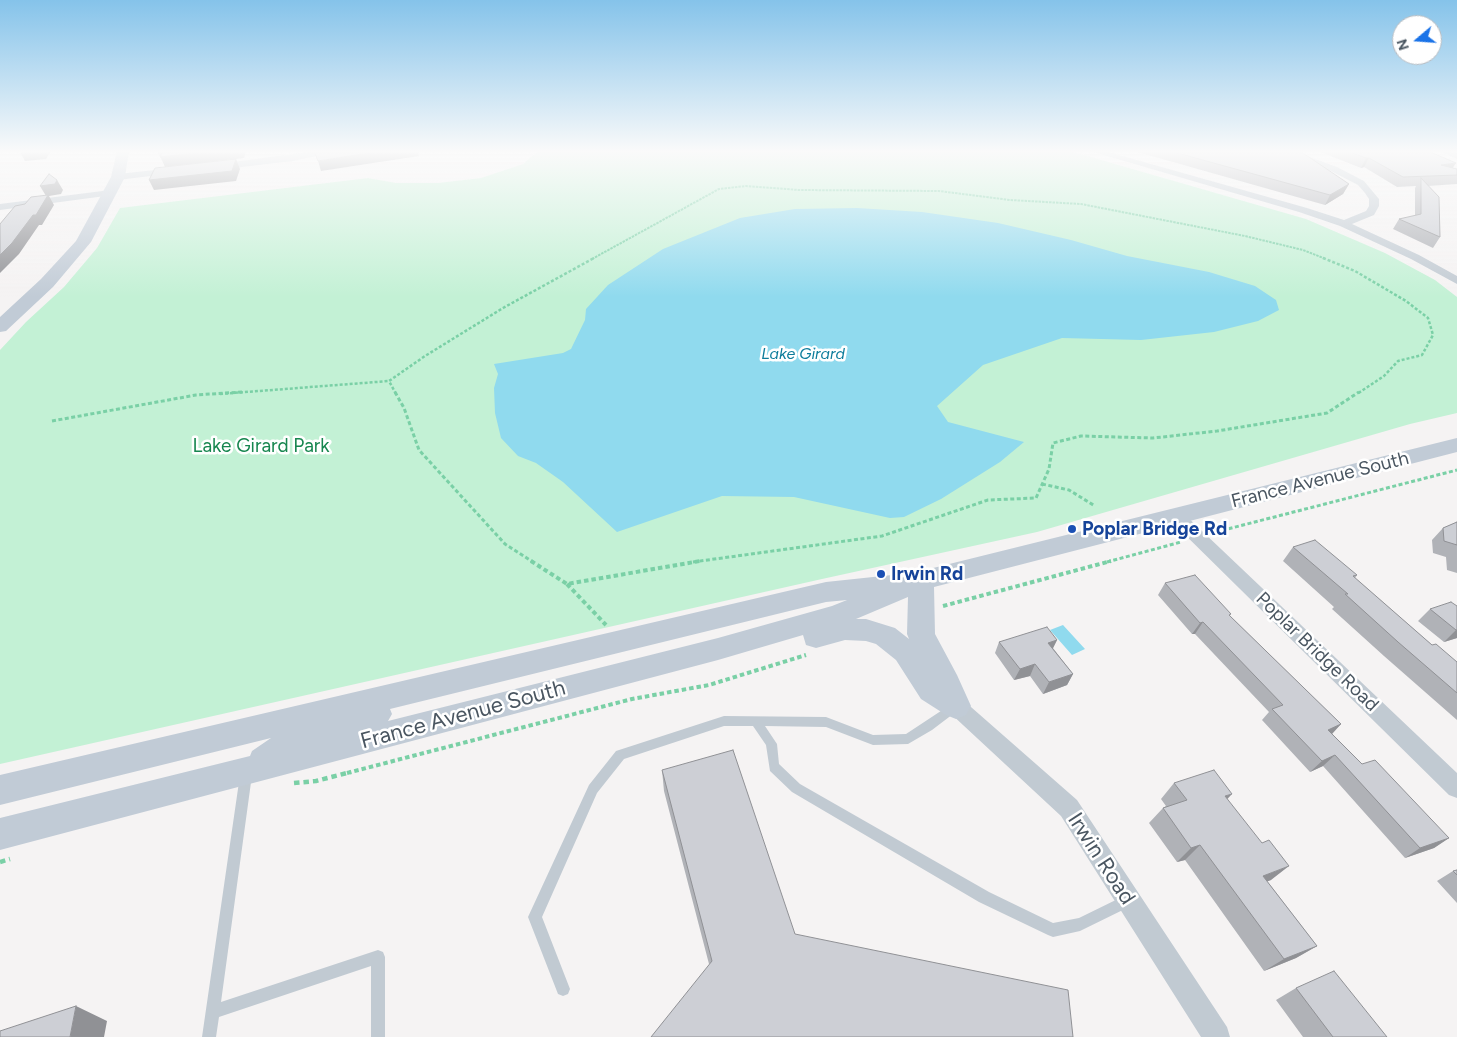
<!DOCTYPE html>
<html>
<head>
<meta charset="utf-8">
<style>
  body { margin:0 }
  #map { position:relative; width:1457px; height:1037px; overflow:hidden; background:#f5f3f3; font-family:Figtree,sans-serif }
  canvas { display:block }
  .north { position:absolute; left:1392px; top:15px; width:50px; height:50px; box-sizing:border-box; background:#fff; border:1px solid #b7bbc0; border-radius:50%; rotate:252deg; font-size:14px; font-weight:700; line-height:20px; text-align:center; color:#4a5661 }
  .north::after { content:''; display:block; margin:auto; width:18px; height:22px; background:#1a73e8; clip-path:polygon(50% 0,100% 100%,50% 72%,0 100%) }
</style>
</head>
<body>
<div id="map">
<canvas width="1457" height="1037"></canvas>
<div class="north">N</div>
</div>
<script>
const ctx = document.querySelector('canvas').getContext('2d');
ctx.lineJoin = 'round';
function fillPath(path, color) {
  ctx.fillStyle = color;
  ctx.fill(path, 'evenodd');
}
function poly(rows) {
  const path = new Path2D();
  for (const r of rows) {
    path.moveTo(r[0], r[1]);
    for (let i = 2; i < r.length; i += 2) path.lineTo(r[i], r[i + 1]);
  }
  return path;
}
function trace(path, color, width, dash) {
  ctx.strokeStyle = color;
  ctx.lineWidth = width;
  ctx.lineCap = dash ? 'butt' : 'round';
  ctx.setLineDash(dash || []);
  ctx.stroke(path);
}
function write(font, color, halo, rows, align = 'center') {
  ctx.font = font + ' Figtree,sans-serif';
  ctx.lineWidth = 5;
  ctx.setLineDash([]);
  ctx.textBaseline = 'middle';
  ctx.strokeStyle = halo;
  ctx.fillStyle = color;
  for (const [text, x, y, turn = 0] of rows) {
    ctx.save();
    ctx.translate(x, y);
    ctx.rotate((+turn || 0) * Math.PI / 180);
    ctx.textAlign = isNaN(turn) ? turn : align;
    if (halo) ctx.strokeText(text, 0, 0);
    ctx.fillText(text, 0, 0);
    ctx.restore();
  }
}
fillPath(poly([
  [538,151,1070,151,1306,219,1385,253,1435,280,1457,297,1457,413,1410,424,1037,532,822,579,0,764,0,350,26,322,64,287,97,248,120,208,368,178,396,183,438,183,481,178,523,164]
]), '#c3f1d5');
fillPath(poly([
  [857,208,922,212,998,223,1071,240,1127,256,1209,272,1255,286,1276,300,1279,310,1258,321,1214,332,1141,340,1062,338,983,365,937,406,948,422,1024,442,1000,462,941,499,904,517,890,518,794,497,722,496,617,532,563,482,536,463,518,456,501,438,495,413,494,388,498,374,494,364,563,353,571,349,585,320,586,309,608,285,663,249,740,218,795,209],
  [1063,625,1085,649,1072,655,1050,630]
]), '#90daee');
trace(poly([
  [592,259,719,189,746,186,799,190,939,191,1010,200,1081,204,1245,236,1303,250,1326,259]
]), '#7ad0a6', 2, [2.5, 1]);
trace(poly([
  [1323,258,1355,271,1406,301,1428,318,1433,335,1422,355,1398,361,1384,376,1357,394],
  [220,394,389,381],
  [396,394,389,381,425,356,503,308,594,258]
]), '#7ad0a6', 2.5, [3, 2]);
trace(poly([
  [395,392,404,408,419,450,505,544,533,562],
  [52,421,196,395,242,392],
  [1042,484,1069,490,1095,506],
  [1216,532,1457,470],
  [693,562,882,536,988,500,1036,498,1049,469,1053,443,1081,436,1153,438,1217,431,1327,413,1359,392],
  [1107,562,1181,542]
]), '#7ad0a6', 3, [4, 2.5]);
trace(poly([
  [531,561,567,584,700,561],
  [567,584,606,625],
  [943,606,1111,561],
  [347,773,632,699,709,685,806,655]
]), '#7ad0a6', 4, [4.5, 3]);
trace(poly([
  [294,783,316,781,351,772],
  [0,862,10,859]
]), '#7ad0a6', 4.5, [5.5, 4]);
fillPath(poly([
  [953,703,957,705,958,708,957,711,932,730,908,744,873,745,826,727,765,726,777,744,779,764,800,784,989,892,1053,923,1079,918,1128,894,1133,895,1134,900,1133,905,1080,931,1053,937,1048,935,979,902,792,792,770,771,766,745,753,726,724,726,624,759,597,793,542,917,570,989,568,994,563,996,558,994,528,917,589,785,616,751,724,716,826,717,873,735,906,734,953,703],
  [246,770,250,771,252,775,221,1002,378,950,383,952,385,957,385,1037,371,1037,371,966,219,1017,216,1037,202,1037,240,775,242,771,246,770]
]), '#c1cad2');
fillPath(poly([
  [317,151,339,151,293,161,217,170,212,167,217,164,317,151],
  [1090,151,1105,151,1307,208,1344,220,1366,211,1369,206,1369,199,1365,193,1358,185,1331,171,1280,151,1293,151,1337,167,1364,181,1379,199,1379,206,1374,215,1352,224,1419,255,1457,276,1457,284,1411,259,1340,226,1299,212,1090,151],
  [1443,151,1457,153,1457,159,1444,153,1443,151],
  [173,168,176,169,176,173,118,180,113,177,118,174,173,168],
  [110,190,113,191,113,195,0,210,0,204,110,190],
  [1176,510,1182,512,1457,773,1457,798,1449,795,1170,520,1168,516,1170,512,1176,510],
  [956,697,963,700,1077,800,1227,1027,1230,1037,1201,1037,1061,816,949,712,946,706,949,700,956,697]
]), '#c1cad2');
fillPath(poly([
  [117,151,129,151,125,177,91,242,53,287,6,331,0,332,0,317,41,279,76,241,111,177,117,151],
  [1457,438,1457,452,934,587,935,634,957,675,971,706,966,715,956,719,946,715,921,699,896,660,876,644,866,641,845,640,816,648,806,645,803,635,718,660,0,850,0,818,250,756,252,751,271,738,0,805,0,775,826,582,892,575,901,578,921,571,1457,438],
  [908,597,907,634,909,639,895,628,866,619,856,619,908,597],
  [847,600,832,606,718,638,388,721,392,714,390,709,826,602,847,600]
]), '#c1cbd6');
fillPath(poly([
  [1134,151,1300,151,1349,184,1343,194,1325,205],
  [1318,151,1428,151,1452,168,1457,169,1457,184,1428,186,1440,237,1433,248,1393,229,1399,219,1415,216,1415,188,1416,186,1397,187,1364,167,1361,168],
  [1457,522,1457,573,1447,570,1446,557,1433,553,1432,540,1443,528],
  [1293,547,1357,575,1355,578,1432,645,1457,662,1457,720,1384,656,1332,609,1334,607,1283,561],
  [1165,583,1230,616,1341,724,1332,734,1362,764,1449,838,1434,848,1405,858,1323,766,1310,772,1262,720,1269,712,1195,634,1192,634,1158,595],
  [1457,606,1457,638,1444,642,1418,621,1430,609],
  [1057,640,1053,648,1073,674,1067,685,1043,694,1030,676,1014,680,995,653,999,642],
  [662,770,795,934,709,964,664,791],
  [1174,783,1227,799,1271,880,1267,881,1317,946,1296,958,1264,971,1185,860,1177,862,1149,823,1163,808,1166,806,1161,799],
  [1457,870,1457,903,1437,881,1453,871],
  [1296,988,1387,1037,1303,1037,1276,1000]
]), '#b0b2b7');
fillPath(poly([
  [32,151,51,151,46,159,25,161,20,152],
  [246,151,244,158,165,167,158,152],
  [382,151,418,151,419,156,321,171,318,161],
  [1366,158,1369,158,1364,167,1361,168],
  [236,159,240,169,236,181,154,190,149,180],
  [1456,163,1450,172,1441,165],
  [57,180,63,190,61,194,49,196,54,205,42,225,39,225,19,254,0,273,0,255,46,196,40,186],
  [1349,184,1343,194,1325,205,1330,195],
  [1203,622,1195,634,1192,634,1200,623],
  [1456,630,1457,630,1457,638,1444,642],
  [1057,640,1051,652,1048,643],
  [1035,664,1030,676,1014,680,1020,669],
  [1073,674,1067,685,1043,694,1049,682],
  [1341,724,1330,736,1328,730],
  [1335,755,1323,766,1310,772,1322,761],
  [1232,794,1217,810,1225,796],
  [1449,838,1434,848,1405,858,1420,848],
  [1200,845,1185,860,1177,862,1191,848],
  [1289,866,1271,880,1245,890,1263,876],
  [1317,946,1296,958,1264,971,1284,959],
  [76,1006,107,1021,104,1037,70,1037]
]), '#909195');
const building = poly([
  [163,151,211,151,160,157,163,151],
  [314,151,382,151,318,161,314,151],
  [1170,151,1300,151,1349,184,1330,195,1170,151],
  [1347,151,1428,151,1456,163,1441,165,1457,169,1457,175,1403,177,1369,158,1366,158,1347,151],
  [236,159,232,171,149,180,155,168,236,159],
  [49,174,57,180,55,184,40,186,49,174],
  [1421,178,1439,197,1440,237,1399,219,1421,214,1421,178],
  [48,195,36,215,33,215,12,243,0,255,0,224,15,206,25,204,31,197,48,195],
  [1457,522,1457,545,1444,541,1443,528,1457,522],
  [1315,540,1357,575,1353,576,1432,645,1436,644,1457,662,1457,693,1398,642,1345,594,1348,594,1293,547,1315,540],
  [1195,575,1231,614,1229,615,1341,724,1328,730,1362,764,1375,760,1449,838,1420,848,1335,755,1322,761,1272,709,1283,705,1203,622,1200,623,1165,583,1195,575],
  [1451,602,1457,606,1457,630,1456,630,1430,609,1451,602],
  [1047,627,1057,640,1048,643,1073,674,1049,682,1035,664,1020,669,999,642,1047,627],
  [733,750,795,934,1068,990,1073,1037,651,1037,712,961,662,770,733,750],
  [1214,770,1232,794,1225,796,1262,843,1269,840,1289,866,1263,876,1317,946,1284,959,1200,845,1191,848,1163,808,1187,800,1174,783,1214,770],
  [1457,870,1457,875,1453,871,1457,870],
  [1334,971,1387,1037,1333,1037,1296,988,1334,971],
  [76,1006,70,1037,0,1037,0,1031,76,1006]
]);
fillPath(building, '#cdcfd5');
trace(building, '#909195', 1);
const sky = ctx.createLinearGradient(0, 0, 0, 297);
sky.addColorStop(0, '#85c3ea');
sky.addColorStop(0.51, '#fafafa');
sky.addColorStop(1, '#fafafa00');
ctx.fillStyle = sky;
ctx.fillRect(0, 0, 1457, 297);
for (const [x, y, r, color] of [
  [1072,529,5,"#1a4fb4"],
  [881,574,5,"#1a4fb4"]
]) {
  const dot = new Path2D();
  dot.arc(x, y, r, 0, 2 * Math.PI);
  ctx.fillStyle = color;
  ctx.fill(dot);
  trace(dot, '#fff', 2);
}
write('italic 16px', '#0c7c9b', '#fff', [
  ["Lake Girard",803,354]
]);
write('19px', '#17864f', '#fff', [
  ["Lake Girard Park",261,446]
]);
write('19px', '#4a5661', '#fff', [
  ["France Avenue South",1320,480,-14],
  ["Poplar Bridge Road",1317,652,44]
]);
write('bold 19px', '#164399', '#fff', [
  ["Poplar Bridge Rd",1082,529],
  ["Irwin Rd",891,574]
], 'left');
write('22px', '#4a5661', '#fff', [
  ["France Avenue South",463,715,-15],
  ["Irwin Road",1101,859,57]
]);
</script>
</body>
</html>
